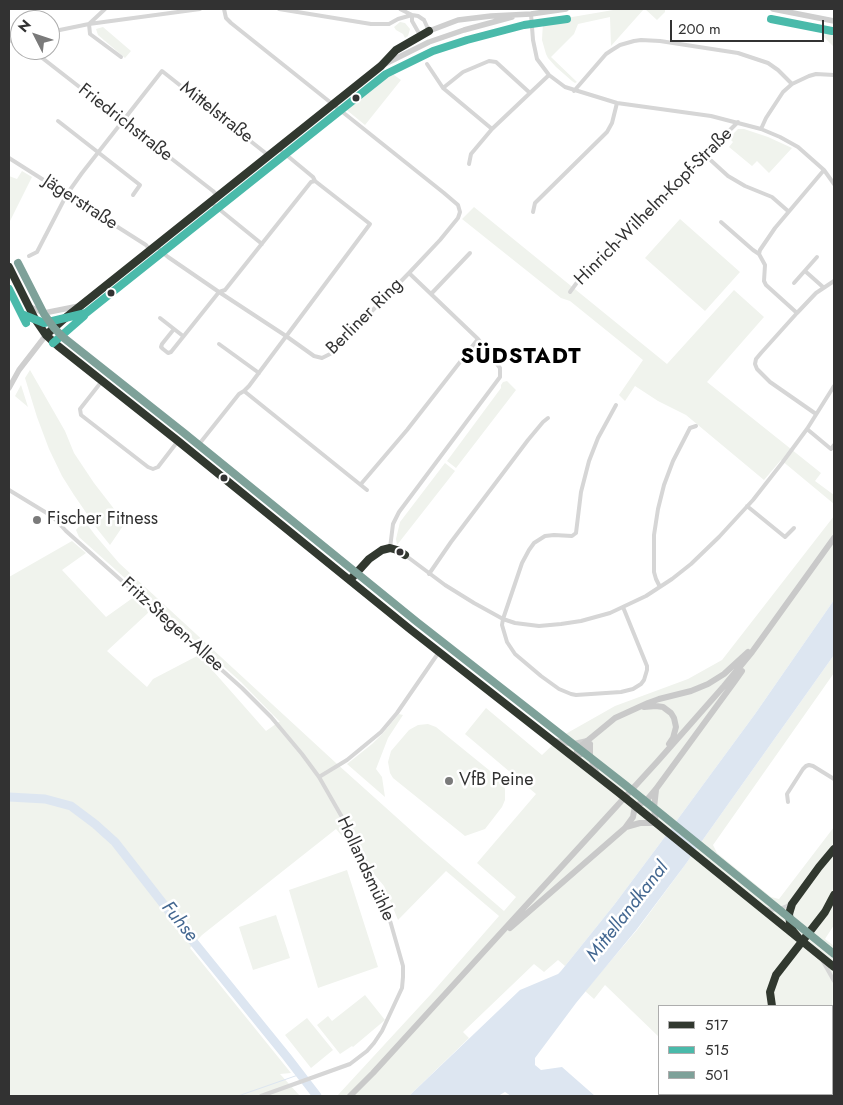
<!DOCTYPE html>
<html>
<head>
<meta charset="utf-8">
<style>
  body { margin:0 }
  #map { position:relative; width:843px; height:1105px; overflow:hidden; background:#fff; font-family:Jost,sans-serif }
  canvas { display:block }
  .frame { position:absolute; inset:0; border:10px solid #323232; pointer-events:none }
  .legend { position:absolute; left:658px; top:1005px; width:175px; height:90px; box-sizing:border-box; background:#fff; border:1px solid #adadad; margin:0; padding:6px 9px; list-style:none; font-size:15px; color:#323232 }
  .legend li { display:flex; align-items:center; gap:10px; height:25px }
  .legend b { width:25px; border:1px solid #adadad }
  .north { position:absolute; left:10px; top:10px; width:50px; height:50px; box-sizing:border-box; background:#fff; border:1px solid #adadad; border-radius:50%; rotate:311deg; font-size:14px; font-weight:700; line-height:20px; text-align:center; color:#323232 }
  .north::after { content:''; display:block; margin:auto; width:18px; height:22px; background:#7a7a7a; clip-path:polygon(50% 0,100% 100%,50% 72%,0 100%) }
  .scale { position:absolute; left:670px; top:20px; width:154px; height:22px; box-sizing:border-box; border:2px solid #323232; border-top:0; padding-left:6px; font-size:15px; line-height:18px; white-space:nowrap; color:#323232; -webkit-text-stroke:4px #fff; paint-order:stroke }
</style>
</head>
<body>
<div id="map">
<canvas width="843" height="1105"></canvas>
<div class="frame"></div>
<ul class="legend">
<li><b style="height:6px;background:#31382f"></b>517</li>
<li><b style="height:6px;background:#4abaaa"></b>515</li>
<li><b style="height:6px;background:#7ea199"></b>501</li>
</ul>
<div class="north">N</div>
<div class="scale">200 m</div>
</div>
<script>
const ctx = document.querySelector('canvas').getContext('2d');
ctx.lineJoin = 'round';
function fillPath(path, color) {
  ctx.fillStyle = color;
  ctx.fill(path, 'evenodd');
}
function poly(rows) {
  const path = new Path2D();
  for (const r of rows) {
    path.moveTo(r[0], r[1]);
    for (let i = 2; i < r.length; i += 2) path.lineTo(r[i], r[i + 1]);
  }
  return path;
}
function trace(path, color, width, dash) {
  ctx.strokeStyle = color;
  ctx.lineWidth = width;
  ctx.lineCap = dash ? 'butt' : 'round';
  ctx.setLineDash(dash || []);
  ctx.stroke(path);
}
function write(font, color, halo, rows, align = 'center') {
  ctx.font = font + ' Jost,sans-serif';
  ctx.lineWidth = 5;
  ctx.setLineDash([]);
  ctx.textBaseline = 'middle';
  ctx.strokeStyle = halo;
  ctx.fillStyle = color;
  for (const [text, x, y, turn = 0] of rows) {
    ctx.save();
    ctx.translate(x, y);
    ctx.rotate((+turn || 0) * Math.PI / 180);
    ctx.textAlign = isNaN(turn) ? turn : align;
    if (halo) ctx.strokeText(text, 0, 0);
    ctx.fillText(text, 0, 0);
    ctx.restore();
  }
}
fillPath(poly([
  [619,9,644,9,611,46,610,17,578,24,574,34,551,57,577,82,575,83,572,81,556,67,548,58,546,54,542,40,543,22],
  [645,9,665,9,665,12,657,20],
  [400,22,405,23,410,29,408,36,405,38,403,34,396,30,394,27],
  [103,27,131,51,125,58,98,35,96,29],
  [830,28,834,29,834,47,823,36],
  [390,72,401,80,365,125,343,107],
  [738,129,744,129,768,137,792,148,769,173,757,161,752,166,729,147,733,142,729,138],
  [22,171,32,177,9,223,9,176,17,179],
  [474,207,667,364,734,290,764,317,707,382,821,473,815,481,834,495,834,504,781,460,764,480,686,415,658,401,635,386,625,401,619,395,643,360,570,301,561,298,462,219],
  [680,219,740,272,705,311,645,258],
  [30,370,65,431,74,453,94,483,125,523,110,545,98,530,74,495,62,476,49,449,37,417,25,378],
  [507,381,516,390,456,468,447,461,501,388,501,385,503,382],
  [21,385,28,407,15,396],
  [445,463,455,471,397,545,396,539,400,522],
  [80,515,95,535,119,563,336,763,424,842,504,911,516,897,477,863,536,794,465,734,486,708,542,755,562,736,615,706,688,679,722,660,834,516,834,600,755,714,661,842,614,905,565,966,558,960,544,972,534,964,463,1032,469,1038,409,1096,337,1096,431,994,499,916,446,871,398,920,384,886,336,829,202,935,190,948,291,1073,280,1074,300,1096,9,1096,9,577,72,541,86,553,62,570,106,617,134,597,149,612,107,651,147,687,153,679,199,655,266,731,280,721,279,721,241,682,79,537,76,530,82,523],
  [834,655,834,673,713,845,717,853,771,897,779,899,834,827,834,925,825,939,834,946,834,1096,722,1096,719,1094,832,1094,832,1006,659,1006,659,1037,605,985,594,999,585,991,637,930,685,865],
  [399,714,403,715,388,738,376,769,382,777,385,797,347,764,372,744,383,733],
  [428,724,436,727,500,779,503,783,505,789,505,800,502,807,485,829,465,836,393,778,390,773,388,762,391,751,409,730,418,725],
  [347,870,378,967,318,988,289,890],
  [276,915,290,958,253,970,239,927],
  [365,995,385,1020,353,1047,352,1046,340,1054,317,1025,328,1016,332,1021],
  [307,1018,333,1050,311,1068,285,1035]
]), '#f0f3ed');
fillPath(poly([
  [834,600,834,655,685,865,637,929,576,1003,535,1058,535,1065,541,1070,562,1067,595,1096,511,1096,505,1092,498,1096,409,1096,520,990,558,974,561,971,614,905,661,842,755,714]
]), '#dde6f1');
trace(poly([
  [238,1096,301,1074]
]), '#dde6f1', 1);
trace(poly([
  [9,797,45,799,71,806,95,824,115,842,179,924,287,1057,317,1096]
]), '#dde6f1', 9);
trace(poly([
  [279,9,371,24,389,24,398,19,412,15],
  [400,9,412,15,418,16,424,20,429,31],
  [531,14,533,40,537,59,549,75,565,87,617,103,711,116,761,129,780,137,798,147,824,170,834,184],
  [412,15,412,21,420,35],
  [89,24,90,34,121,57],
  [89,24,105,9],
  [50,32,89,24,200,9],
  [9,41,20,38],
  [32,50,213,191,218,196],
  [427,64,443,88,492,129],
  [443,88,463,72,489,61,496,62,530,93],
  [574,91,606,54,612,50,620,45,634,41,641,40,660,41,738,53,768,63,778,70,792,84],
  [58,121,140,185,133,195],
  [761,129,766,118,783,92,792,84,809,76,816,74,834,75],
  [278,148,313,177,315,181],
  [705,155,728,176,745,186,772,197,788,211],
  [9,158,146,245,150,250],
  [469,164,471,154,492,129,549,75],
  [211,201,214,205,262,244],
  [533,212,535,203,607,132,612,123,617,103],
  [721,222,753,250,759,254],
  [156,245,162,252,168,257,219,292,286,336,314,356,322,358,330,354,409,273,440,240,458,218,460,212,458,205,444,193,231,23,226,18,224,9],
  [29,256,37,252,67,194,82,173,162,71,263,151,268,155],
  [805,271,823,287],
  [794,283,817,257],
  [570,292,581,277,738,122],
  [431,294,470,253],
  [797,313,766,285,764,281,765,265,759,254,760,250,775,228,824,170],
  [160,318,183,336],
  [174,329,162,344,161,347,163,349,168,353,171,352,219,292,225,290,311,182,315,181,370,224,249,386,244,391,239,394,200,443],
  [219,344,259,373],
  [102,381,80,409,81,415,148,467,153,469,158,467,178,441],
  [244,391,367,490],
  [616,405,598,438,589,461,581,492,576,533,572,536,554,535,545,536,534,543,529,550,522,563,503,619,502,625,507,642,515,654,541,676,559,689,571,694,576,695,621,692,633,689,641,684,644,680,647,670,647,666,623,607],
  [816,414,770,382,757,369,755,364,756,359,761,353,797,313,816,293,834,281],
  [807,429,831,449,834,445],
  [361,484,407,430,478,339],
  [9,490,50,515,56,520,66,531,242,688,271,717,302,754,319,777,354,838,384,901,391,924,403,966,403,977,402,988,382,1031,374,1043,367,1051,350,1064,261,1096],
  [747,506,785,537,794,528],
  [390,548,397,550,405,555,445,585,474,603,503,619,515,623,539,626,561,624,581,621,610,613,646,596,672,579,691,564,719,537,753,500,782,463,807,429,834,386],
  [390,548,393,524,399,512,500,377,500,368,478,339,409,273],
  [429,574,451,542,528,440,543,422,548,418],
  [350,580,369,559,382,550,390,548],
  [660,587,656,579,654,572,654,535,658,509,664,485,673,461,690,428,696,426],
  [319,777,347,760,381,732,397,713,439,652],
  [788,802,787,794,803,769,806,766,809,765,813,766,834,779],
  [764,908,770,910,779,909,787,906,792,902],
  [814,927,825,912,834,895],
  [794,933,791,927,789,919,790,911,792,904,819,867,834,849],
  [821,958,834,981],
  [772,1006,770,997,772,984,776,975,791,955],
  [832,1014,834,1008]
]), '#d6d6d6', 4);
trace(poly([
  [773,9,834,21],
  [385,64,429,42,464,30,512,17],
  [9,267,35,319,46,335,58,346,178,441,411,630,576,758],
  [28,306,44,313,79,306],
  [9,388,19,370,36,348,46,335,61,321,381,66,396,50,429,31,458,20,491,16,531,14,566,9],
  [556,741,573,744,586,741]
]), '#cfcfcf', 5.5);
trace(poly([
  [644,707,656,706,663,707,671,713,674,718,676,727,673,738,669,744],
  [590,744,590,755,597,775],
  [576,758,577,751,581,746,615,718,648,703,659,699,691,691,708,684,724,674,748,652],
  [576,758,618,792],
  [576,758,586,750,590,744],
  [656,790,654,808,656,824],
  [629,801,834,967],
  [635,806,646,801,656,789,735,681,742,671],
  [626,827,640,823,655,823],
  [510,928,625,828,633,817,635,806],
  [350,1096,373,1073,436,1004,657,762,724,686,752,652,834,538]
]), '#c9c9c9', 6);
trace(poly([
  [791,955,814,927]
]), '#d6d6d6', 4);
trace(poly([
  [618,792,629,801]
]), '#c9c9c9', 6);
trace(poly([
  [9,267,35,319,46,335,58,346,178,441,411,630,618,792,834,967],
  [46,335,64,319,381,66,396,50,429,31],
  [350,580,369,559,382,550,390,548,397,550,405,555],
  [798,937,793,931,790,923,789,914,792,904,819,867,834,849],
  [772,1006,770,992,776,975,825,912,834,895]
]), '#31382f', 8);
trace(poly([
  [771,19,832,31],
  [9,289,26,323],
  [24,315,44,323,86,313,386,74,433,51,467,40,524,25,567,19],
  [53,343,84,316]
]), '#4abaaa', 8);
trace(poly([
  [18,263,44,314,54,328,64,338,184,433,417,622,624,784,834,954]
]), '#7ea199', 8);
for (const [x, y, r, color] of [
  [356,98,4.5,"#323232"],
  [111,293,4.5,"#323232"],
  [224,478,4.5,"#323232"],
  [37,520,5,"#7a7a7a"],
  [400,552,4.5,"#323232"],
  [449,781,5,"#7a7a7a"]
]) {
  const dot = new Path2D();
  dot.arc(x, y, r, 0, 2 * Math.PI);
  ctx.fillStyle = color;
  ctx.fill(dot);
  trace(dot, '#fff', 2);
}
write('18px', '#323232', '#fff', [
  ["Mittelstraße",216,113,38],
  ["Friedrichstraße",125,123,38],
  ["Jägerstraße",80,203,33],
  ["Hinrich-Wilhelm-Kopf-Straße",654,207,-45],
  ["Berliner Ring",365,317,-45],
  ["Fritz-Stegen-Allee",172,625,42],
  ["Hollandsmühle",365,869,65]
]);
write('18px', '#323232', '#fff', [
  ["Fischer Fitness",47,520],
  ["VfB Peine",459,781]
], 'left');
write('italic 19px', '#436790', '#fff', [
  ["Mittellandkanal",628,912,-52],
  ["Fuhse",179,922,51]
]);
ctx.letterSpacing = '1px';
write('bold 22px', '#000', '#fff', [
  ["SÜDSTADT",521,358]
]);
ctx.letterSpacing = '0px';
</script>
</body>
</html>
